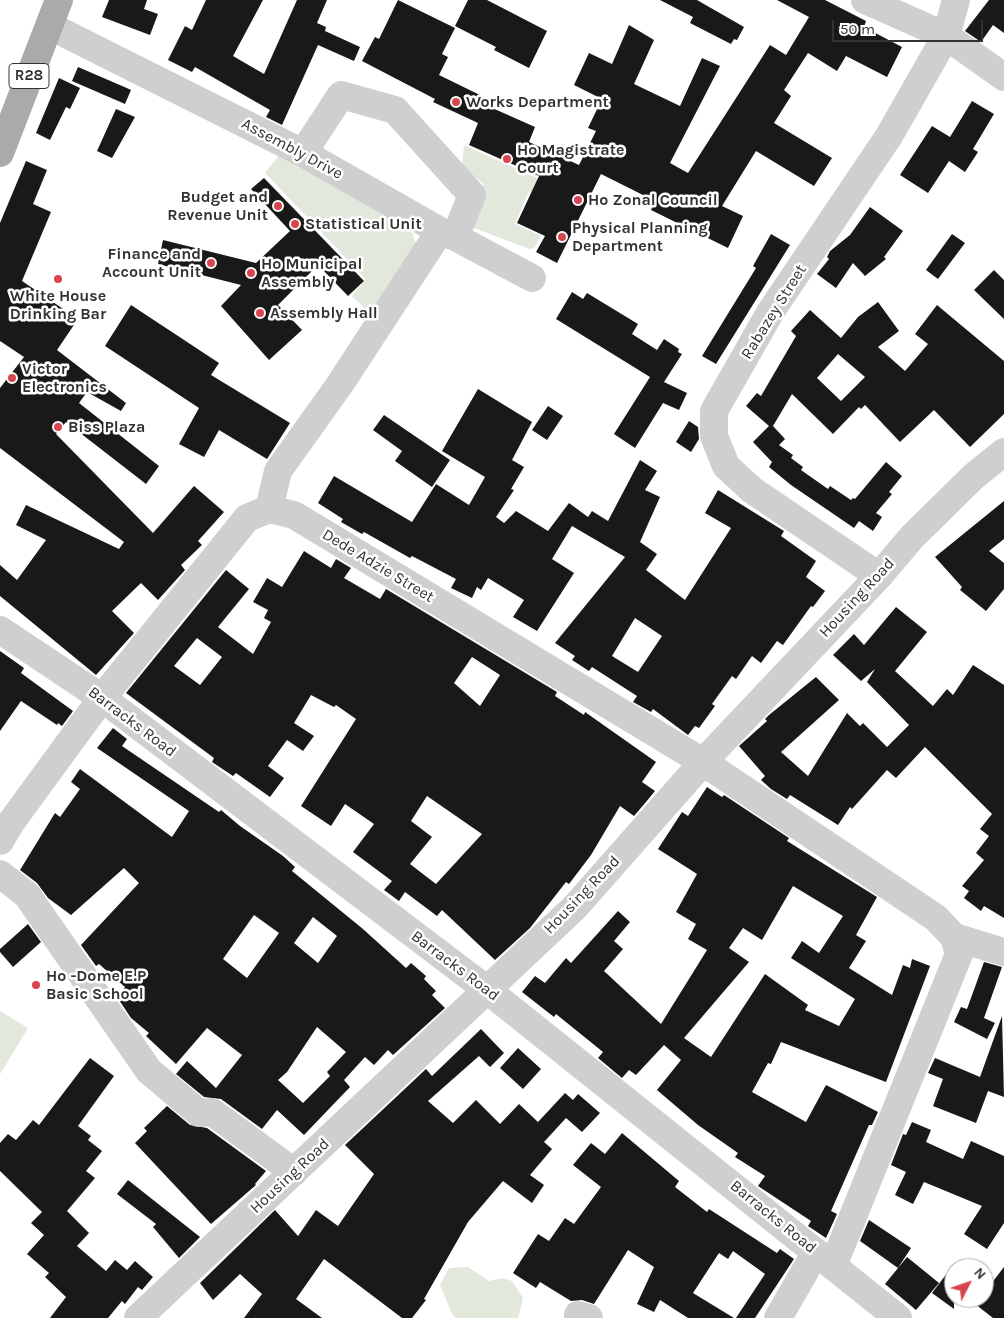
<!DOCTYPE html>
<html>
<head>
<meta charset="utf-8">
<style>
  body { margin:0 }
  #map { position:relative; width:1004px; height:1318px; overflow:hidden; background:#fff; font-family:Karla,sans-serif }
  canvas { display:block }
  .north { position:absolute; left:944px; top:1258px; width:50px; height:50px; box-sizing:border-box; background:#fff; border:1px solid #adadad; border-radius:50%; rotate:49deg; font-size:14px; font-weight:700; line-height:20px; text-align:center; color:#323232 }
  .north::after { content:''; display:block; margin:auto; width:18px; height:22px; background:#d7464f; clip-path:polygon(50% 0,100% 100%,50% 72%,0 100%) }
  .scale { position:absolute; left:832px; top:20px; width:151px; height:22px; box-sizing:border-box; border:2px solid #323232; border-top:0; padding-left:6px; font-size:15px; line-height:18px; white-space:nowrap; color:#323232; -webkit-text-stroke:4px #fff; paint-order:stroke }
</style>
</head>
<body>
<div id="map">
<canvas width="1004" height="1318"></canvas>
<div class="north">N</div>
<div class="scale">50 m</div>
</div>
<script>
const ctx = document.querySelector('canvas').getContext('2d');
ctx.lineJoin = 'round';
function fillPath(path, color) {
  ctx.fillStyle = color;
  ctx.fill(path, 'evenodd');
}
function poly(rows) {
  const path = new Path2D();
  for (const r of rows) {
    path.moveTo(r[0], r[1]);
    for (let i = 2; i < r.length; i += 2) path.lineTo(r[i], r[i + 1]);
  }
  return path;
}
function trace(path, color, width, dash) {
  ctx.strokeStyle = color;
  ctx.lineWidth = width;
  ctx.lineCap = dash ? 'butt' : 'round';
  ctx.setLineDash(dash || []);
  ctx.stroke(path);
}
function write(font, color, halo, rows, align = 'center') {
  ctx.font = font + ' Karla,sans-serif';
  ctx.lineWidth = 5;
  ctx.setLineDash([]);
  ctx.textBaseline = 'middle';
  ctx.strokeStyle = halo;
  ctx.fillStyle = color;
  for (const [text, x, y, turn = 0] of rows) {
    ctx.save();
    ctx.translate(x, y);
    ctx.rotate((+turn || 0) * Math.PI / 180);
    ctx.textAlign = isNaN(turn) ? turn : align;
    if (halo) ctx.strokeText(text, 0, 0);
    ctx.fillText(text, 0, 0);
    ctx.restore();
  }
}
fillPath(poly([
  [464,145,548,183,556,203,529,191,515,224,541,236,534,248,530,249,466,225,484,184,462,167],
  [280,154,409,229,413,234,416,246,374,317,352,296,366,279,362,275,265,173],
  [0,1011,28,1028,0,1074],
  [468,1267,489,1281,502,1278,512,1281,523,1298,518,1318,456,1318,452,1314,440,1285,449,1268]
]), '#e2e8dc');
fillPath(poly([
  [109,0,147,0,144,9,158,14,150,35,102,17],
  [206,0,263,0,233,56,264,74,297,0,327,0,317,23,326,27,325,31,360,47,354,61,318,45,282,125,266,117,270,110,195,67,192,72,168,60,185,26,192,30],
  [398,0,455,28,442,54,448,57,439,75,484,97,481,103,535,127,529,142,579,165,596,131,588,128,602,99,574,85,589,53,612,64,629,25,654,40,634,84,680,106,702,58,720,66,670,163,688,173,770,45,786,55,809,17,777,0,825,0,866,21,864,27,902,47,887,77,846,56,837,71,808,53,784,90,791,96,774,123,832,158,814,186,756,151,722,206,743,216,728,248,651,210,655,201,601,174,557,263,536,252,545,236,517,223,539,176,469,145,478,123,433,102,435,99,362,61,375,37,379,39],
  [468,0,487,0,547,31,529,68,494,50,496,47,455,26],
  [660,0,697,0,744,27,737,40,734,39,731,44,690,23,693,17],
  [989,0,1004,0,1004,33,993,25,981,42,965,31],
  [78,67,129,89,131,90,125,104,72,81],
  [59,78,80,88,70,109,66,107,50,140,36,133],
  [972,101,994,114,973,149,978,152,965,172,949,161,928,193,900,175,932,126,950,137],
  [116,109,135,117,112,158,97,151],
  [26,161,47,170,33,204,51,212,22,281,78,319,57,350,126,403,121,411,87,392,79,403,159,466,146,484,66,422,56,434,153,533,194,486,224,512,198,541,202,545,181,565,185,570,158,600,141,583,112,611,134,633,96,675,0,596,0,565,17,580,46,540,16,525,26,505,119,549,124,542,0,448,0,388,24,357,0,341,0,223],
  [264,178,364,281,348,296,318,265,278,305,302,330,269,360,221,306,241,285,158,264,163,240,256,263,290,231,251,189],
  [870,207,903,231,884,257,886,259,865,276,853,263,836,288,817,274,829,259,827,257,830,251,850,235],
  [771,234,790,245,716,364,702,356,756,268,753,266],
  [952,234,965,243,938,279,926,270],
  [994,270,1004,280,1004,319,974,290],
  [572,292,583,299,587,293,638,324,632,334,657,350,664,339,679,349,678,352,682,354,664,382,687,393,679,410,663,403,635,448,614,434,650,377,556,319],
  [878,302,899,331,878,347,905,371,928,344,915,334,937,305,1004,361,1004,414,970,447,934,410,900,442,865,405,861,409,859,407,833,434,792,394,773,426,785,439,779,445,793,455,791,458,803,467,801,470,828,489,830,486,851,500,853,498,855,499,886,462,902,476,889,492,892,494,876,513,882,517,873,531,859,521,854,528,791,485,769,467,772,462,753,442,769,426,746,406,757,393,761,396,796,336,791,331,810,310,841,338,858,317],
  [838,354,865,377,841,401,817,378],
  [131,305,219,363,211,375,290,423,267,459,219,430,204,457,179,444,199,408,105,346],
  [478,389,532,422,512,460,524,467,511,489,514,490,496,517,504,523,516,511,548,531,569,503,588,517,592,511,608,521,640,460,657,471,645,490,660,497,640,542,657,554,646,570,685,600,731,528,705,513,718,490,784,531,781,536,816,561,806,577,825,591,813,607,811,606,783,645,777,641,761,663,752,656,736,679,732,676,712,704,715,706,699,728,695,726,688,735,653,709,651,712,633,702,637,696,592,667,589,671,572,660,575,656,555,643,625,557,572,526,552,559,574,573,537,631,513,617,524,600,488,578,481,590,477,587,472,598,451,588,456,579,412,556,410,558,364,532,362,534,341,522,343,519,318,503,334,476,412,522,436,484,469,505,485,477,442,451],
  [635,618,662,636,638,672,612,656],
  [548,406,563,416,547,440,532,430],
  [384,415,450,460,432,487,395,461,402,451,373,430],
  [689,421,698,427,699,439,691,452,676,442],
  [1004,501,1004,539,989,551,1004,563,1004,589,986,611,960,590,962,587,935,557],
  [304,551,331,568,336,559,351,568,344,578,380,599,386,589,557,692,555,696,584,715,585,712,656,762,642,782,655,791,646,802,634,816,620,806,591,855,569,884,566,882,530,928,495,960,442,910,437,916,405,892,399,901,384,890,392,881,353,852,374,824,345,804,331,826,301,806,356,719,336,705,334,707,311,695,294,723,314,736,303,751,287,740,268,766,284,778,270,797,236,773,233,776,212,762,214,758,126,693,226,570,249,589,218,627,253,654,271,622,264,618,268,610,253,602,267,578,282,587],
  [197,638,222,657,200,685,174,666],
  [472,657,500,675,480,706,454,683],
  [427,796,482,834,436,884,410,864,432,837,411,821],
  [896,607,927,632,895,671,933,706,947,689,953,695,973,665,1004,685,1004,918,984,906,981,911,964,898,969,891,962,886,984,860,976,853,989,836,980,829,992,814,925,747,896,778,887,770,852,809,850,807,838,825,790,795,787,799,771,789,761,780,765,776,739,746,767,721,765,719,769,715,816,677,839,700,781,752,808,776,847,713,860,726,863,723,887,747,909,725,867,682,875,669,861,681,833,655,854,634,864,645],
  [0,651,24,668,21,673,73,711,62,726,58,723,57,725,21,701,0,731],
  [113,728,127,739,122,746,219,812,221,810,240,826,283,856,295,867,292,871,363,929,406,968,411,963,426,976,424,979,436,991,432,995,445,1008,393,1055,388,1050,374,1065,365,1057,344,1080,350,1087,304,1135,277,1110,262,1129,221,1099,204,1097,176,1074,187,1061,216,1088,242,1055,207,1028,176,1064,146,1036,149,1033,131,1018,117,997,125,987,99,964,96,966,81,945,139,883,124,868,71,915,48,898,37,883,20,870,55,813,60,817,80,789,71,782,80,769,172,837,189,811,97,748],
  [254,915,279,933,247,978,223,959],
  [313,917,337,936,318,963,294,943],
  [317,1027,346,1052,327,1072,330,1076,303,1103,278,1080,287,1072],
  [707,787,722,797,724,795,789,838,787,841,877,897,856,935,866,941,849,968,892,995,903,965,910,968,912,959,930,966,886,1082,781,1042,771,1064,768,1063,752,1092,806,1122,826,1085,878,1112,872,1125,869,1125,831,1211,837,1214,826,1238,808,1226,811,1221,758,1186,765,1176,735,1157,738,1153,698,1125,657,1090,681,1060,664,1045,636,1075,629,1070,622,1078,598,1058,603,1052,556,1014,554,1017,522,992,535,976,545,983,566,958,571,963,618,911,630,922,614,941,623,949,604,971,661,1024,707,950,688,939,696,924,676,912,697,874,658,849,682,812,688,816],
  [793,886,843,916,819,953,802,941,791,958,855,999,839,1026,805,1010,808,1005,765,974,711,1057,684,1038,749,962,729,948,743,928,762,940],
  [28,924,41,942,13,967,0,952,0,949],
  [984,962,1002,967,984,1018,995,1023,987,1039,954,1022,961,1007,967,1009],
  [1002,1016,1004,1097,988,1091,976,1123,933,1106,943,1079,928,1073,935,1058,980,1077],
  [481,1029,504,1053,490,1067,479,1056,428,1101,453,1123,476,1100,500,1124,519,1104,538,1122,565,1093,573,1100,578,1094,600,1113,582,1132,566,1118,544,1142,552,1149,530,1175,544,1185,532,1203,503,1181,468,1222,424,1299,426,1300,412,1318,402,1318,324,1259,296,1299,322,1318,244,1318,262,1294,240,1274,213,1300,200,1283,275,1210,298,1236,316,1210,338,1226,374,1174,345,1145,426,1069,432,1076],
  [518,1048,541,1069,523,1089,500,1068],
  [90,1058,114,1076,78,1126,91,1136,88,1140,102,1151,86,1171,95,1178,67,1211,89,1233,77,1246,106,1271,115,1260,127,1270,135,1261,153,1277,142,1290,138,1287,125,1304,122,1301,108,1318,50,1318,66,1297,45,1277,49,1273,27,1254,44,1235,31,1223,42,1212,0,1171,0,1143,8,1134,16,1140,33,1120,39,1125],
  [167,1106,190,1125,207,1128,266,1171,255,1184,256,1185,211,1224,135,1143,147,1131,144,1128],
  [912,1122,931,1130,926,1142,963,1159,971,1141,1004,1156,1004,1223,987,1249,964,1234,982,1206,924,1182,913,1204,895,1195,906,1172,891,1165,903,1134,906,1135],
  [622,1133,679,1181,675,1187,707,1212,709,1209,777,1253,780,1249,794,1259,755,1318,736,1318,765,1274,733,1251,728,1259,719,1253,693,1293,734,1318,688,1318,660,1300,654,1312,637,1304,654,1267,628,1250,594,1304,582,1300,571,1301,540,1282,536,1288,513,1273,538,1234,549,1241,565,1218,574,1224,601,1187,573,1165,591,1143,605,1154],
  [128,1180,200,1237,179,1258,153,1227,156,1224,117,1194],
  [869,1220,911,1248,898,1268,860,1241],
  [907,1257,939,1283,916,1310,885,1284],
  [954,1264,954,1309,932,1293],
  [1004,1267,1004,1318,993,1318,975,1304,980,1298,984,1298,984,1293]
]), '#191919');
trace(poly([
  [865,0,946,36,1004,77],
  [50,26,303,153,440,231,455,237,532,278],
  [303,153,341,95,395,110,472,195,455,237],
  [269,509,278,471,340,384,440,231],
  [879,576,752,490,726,466,714,436,714,411,771,311,889,136,946,36,956,0],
  [0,630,102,698,486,989,898,1318],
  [0,841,12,821,102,698,247,518,269,509,294,515,703,762,936,918,954,937,959,954,833,1266],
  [0,874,27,895,149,1071,199,1113,212,1112,294,1172],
  [954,937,1004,952],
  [578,1315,589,1318],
  [138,1318,575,907,703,762,879,576,912,537,974,476,1004,452],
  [778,1318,816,1252]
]), '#cfcfcf', 28);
trace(poly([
  [0,153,59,0]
]), '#aaa', 28);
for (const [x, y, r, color] of [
  [456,102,5,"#d7464f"],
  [507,159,5,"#d7464f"],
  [578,200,5,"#d7464f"],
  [278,206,5,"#d7464f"],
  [295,224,5,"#d7464f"],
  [562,237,5,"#d7464f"],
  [211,263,5,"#d7464f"],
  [251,273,5,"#d7464f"],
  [58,279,5,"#d7464f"],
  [260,313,5,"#d7464f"],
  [12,378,5,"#d7464f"],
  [58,427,5,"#d7464f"],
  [36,985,5,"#d7464f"]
]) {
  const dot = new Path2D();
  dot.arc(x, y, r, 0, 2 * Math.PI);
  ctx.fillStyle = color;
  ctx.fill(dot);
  trace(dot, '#fff', 2);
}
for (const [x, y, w] of [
  [29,76,40]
]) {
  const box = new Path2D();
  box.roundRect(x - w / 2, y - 12.5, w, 25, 4);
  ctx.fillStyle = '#fff';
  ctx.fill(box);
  trace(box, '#323232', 1);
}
write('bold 15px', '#323232', null, [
  ["R28",29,76]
]);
write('bold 16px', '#323232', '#fff', [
  ["Works Department",466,102],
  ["Ho Magistrate",517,150],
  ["Court",517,168],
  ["Budget and",268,197,"right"],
  ["Revenue Unit",268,215,"right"],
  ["Ho Zonal Council",588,200],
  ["Statistical Unit",305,224],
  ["Physical Planning",572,228],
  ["Department",572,246],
  ["Finance and",201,254,"right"],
  ["Account Unit",201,272,"right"],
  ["Ho Municipal",261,264],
  ["Assembly",261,282],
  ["White House",58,296,"center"],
  ["Drinking Bar",58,314,"center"],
  ["Assembly Hall",270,313],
  ["Victor",22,369],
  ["Electronics",22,387],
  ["Biss Plaza",68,427],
  ["Ho -Dome E.P",46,976],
  ["Basic School",46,994]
], 'left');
write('16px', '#323232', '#fff', [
  ["Assembly Drive",292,149,28],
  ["Rabazey Street",774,312,-58],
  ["Dede Adzie Street",378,566,31],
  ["Housing Road",857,598,-47],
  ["Barracks Road",132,722,37],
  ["Housing Road",582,895,-46],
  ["Barracks Road",455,966,37],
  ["Housing Road",290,1176,-43],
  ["Barracks Road",773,1217,39]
]);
</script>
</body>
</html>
